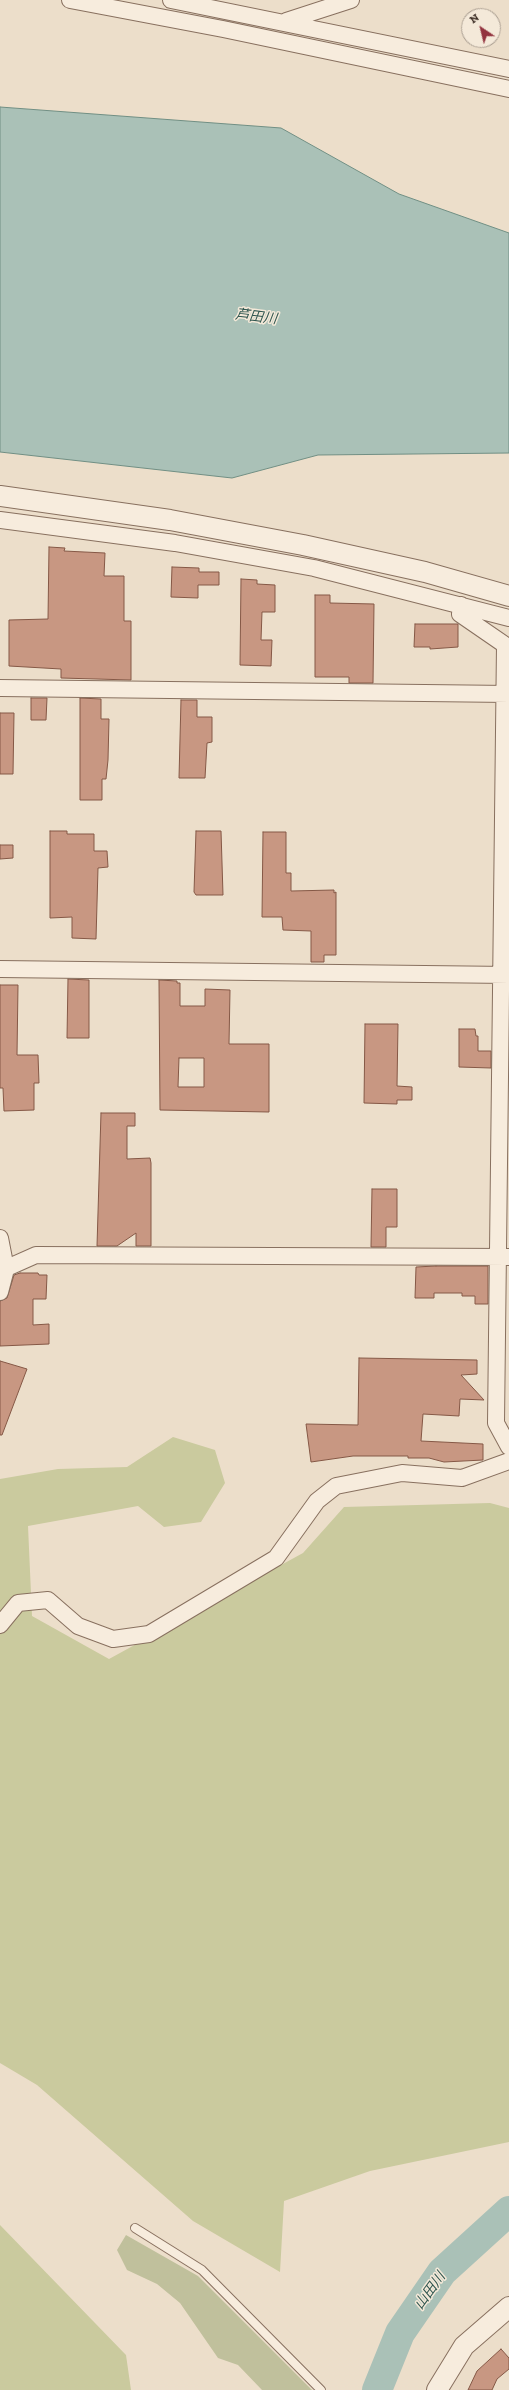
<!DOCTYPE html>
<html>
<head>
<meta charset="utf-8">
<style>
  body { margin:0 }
  #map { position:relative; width:509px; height:2390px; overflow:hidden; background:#ecdeca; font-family:"Zilla Slab",serif }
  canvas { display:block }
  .north { position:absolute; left:461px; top:8px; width:40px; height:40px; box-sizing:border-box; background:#f4e9d9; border:1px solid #a99d90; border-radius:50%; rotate:325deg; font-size:11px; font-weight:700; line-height:16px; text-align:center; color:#392a22 }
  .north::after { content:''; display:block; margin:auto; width:14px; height:18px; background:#93333f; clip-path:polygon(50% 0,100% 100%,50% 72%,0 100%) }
</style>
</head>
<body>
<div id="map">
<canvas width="509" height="2390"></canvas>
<div class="north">N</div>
</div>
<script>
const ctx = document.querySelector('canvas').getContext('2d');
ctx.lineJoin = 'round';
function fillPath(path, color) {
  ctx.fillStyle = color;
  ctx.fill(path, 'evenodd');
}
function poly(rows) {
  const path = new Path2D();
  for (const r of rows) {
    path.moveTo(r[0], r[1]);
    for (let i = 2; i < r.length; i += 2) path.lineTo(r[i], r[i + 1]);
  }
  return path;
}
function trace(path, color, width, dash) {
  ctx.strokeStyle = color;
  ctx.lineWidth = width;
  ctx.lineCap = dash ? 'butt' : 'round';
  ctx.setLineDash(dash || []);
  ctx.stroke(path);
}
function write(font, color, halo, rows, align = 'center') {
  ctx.font = font + ' "Zilla Slab","Noto Sans JP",serif';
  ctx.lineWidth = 3;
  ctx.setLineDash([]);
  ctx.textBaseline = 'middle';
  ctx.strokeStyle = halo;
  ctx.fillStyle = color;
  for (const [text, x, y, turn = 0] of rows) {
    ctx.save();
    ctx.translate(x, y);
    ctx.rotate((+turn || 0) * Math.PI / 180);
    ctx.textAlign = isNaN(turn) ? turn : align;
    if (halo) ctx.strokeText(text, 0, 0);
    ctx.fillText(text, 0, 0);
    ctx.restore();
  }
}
fillPath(poly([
  [173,1437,215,1450,225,1483,201,1522,164,1527,138,1506,28,1526,32,1616,109,1659,303,1553,344,1507,490,1503,509,1508,509,2142,370,2171,284,2201,280,2272,193,2221,37,2085,0,2063,0,1479,58,1469,127,1467],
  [0,2225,126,2355,131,2390,0,2390]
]), '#caca9e');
fillPath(poly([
  [126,2235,198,2276,312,2390,262,2390,238,2365,218,2358,180,2303,157,2284,127,2270,117,2250]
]), '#c0c09c');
const water = poly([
  [0,107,281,128,399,194,509,233,509,453,318,455,232,478,0,452,0,107]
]);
fillPath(water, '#aac1b7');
trace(water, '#718f84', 1);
trace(poly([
  [377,2390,400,2333,442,2272,509,2211]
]), '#aac1b7', 30);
const building = poly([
  [49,547,65,548,64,551,105,553,104,576,124,576,124,621,131,621,131,680,61,678,61,669,9,666,9,620,48,619,49,547],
  [172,567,199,568,199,572,219,572,219,585,198,585,198,598,171,597,172,567],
  [241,579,257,580,257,584,275,585,275,612,262,612,261,640,272,640,271,666,240,665,241,579],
  [315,595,330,595,330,603,374,604,373,683,349,683,349,677,315,677,315,595],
  [415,624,458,624,458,647,430,649,430,647,414,647,415,624],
  [31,698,47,698,46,720,31,720,31,698],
  [80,698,101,699,101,719,109,719,108,760,106,779,102,779,102,800,80,800,80,698],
  [181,700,197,700,197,717,212,717,212,742,207,743,205,778,179,778,181,700],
  [0,713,14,713,13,774,0,774,0,713],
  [50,831,67,831,67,834,94,834,94,851,107,851,108,867,98,868,96,939,72,938,72,917,50,918,50,831],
  [196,831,221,831,223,895,196,895,194,892,196,831],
  [263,832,286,832,286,873,291,873,291,891,334,890,334,893,336,892,336,955,324,955,324,962,311,962,311,931,283,930,282,917,262,917,263,832],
  [0,845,13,845,13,858,0,859,0,845],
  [68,979,89,980,89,1038,67,1038,68,979],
  [159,980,177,981,177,983,180,983,180,1006,205,1006,205,989,230,990,229,1044,269,1044,269,1112,160,1110,159,980],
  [179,1058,204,1058,204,1087,178,1087,179,1058],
  [0,985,18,985,17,1055,38,1055,39,1083,34,1083,34,1110,4,1111,3,1088,0,1088,0,985],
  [365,1024,398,1024,397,1086,412,1087,412,1100,397,1100,397,1104,364,1103,365,1024],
  [459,1029,475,1029,476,1036,478,1036,478,1051,491,1051,491,1068,459,1067,459,1029],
  [101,1113,135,1113,135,1126,127,1126,127,1159,150,1158,151,1163,151,1246,136,1246,136,1233,117,1246,97,1246,101,1113],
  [372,1189,397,1189,397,1227,386,1227,386,1247,371,1247,372,1189],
  [436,1266,488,1266,488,1304,475,1304,475,1296,462,1296,462,1293,434,1293,434,1298,415,1298,416,1267,436,1266],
  [20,1273,38,1273,39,1275,47,1275,46,1299,33,1299,33,1325,49,1324,49,1344,0,1346,0,1301,7,1298,14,1275,20,1273],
  [359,1358,477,1360,477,1374,461,1375,484,1400,460,1399,459,1416,423,1414,421,1441,483,1444,483,1460,444,1462,429,1458,408,1458,408,1456,353,1456,311,1462,306,1424,358,1425,359,1358],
  [0,1361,27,1369,2,1435,0,1435,0,1361],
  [501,2349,509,2358,509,2369,497,2379,492,2390,468,2390,477,2371,501,2349]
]);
fillPath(building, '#c89782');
trace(building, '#855846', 1);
const service = poly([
  [135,2228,202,2270,321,2390]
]);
const minor = poly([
  [70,0,223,29,509,89],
  [171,0,509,69],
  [286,21,351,0],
  [0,520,175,543,314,568,509,618],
  [461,605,460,614,505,645,496,1423,509,1447],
  [0,688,509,694],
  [0,969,509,975],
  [0,1238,6,1269,0,1292],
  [0,1271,36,1255,509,1257],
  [0,1625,18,1603,48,1600,78,1626,113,1639,149,1634,276,1558,317,1501,336,1486,402,1473,462,1478,509,1461]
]);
const tertiary = poly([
  [0,496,170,520,303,545,425,572,509,596],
  [437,2390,464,2346,509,2307]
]);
trace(service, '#88705f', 10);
trace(minor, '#88705f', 18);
trace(tertiary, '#88705f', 22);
trace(service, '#f7ecdd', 8);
trace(minor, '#f7ecdd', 16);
trace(tertiary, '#f7ecdd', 20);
write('italic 14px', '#325851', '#f4e9d9', [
  ["芦田川",256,317,7],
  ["山田川",430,2291,-54]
]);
</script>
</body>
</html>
